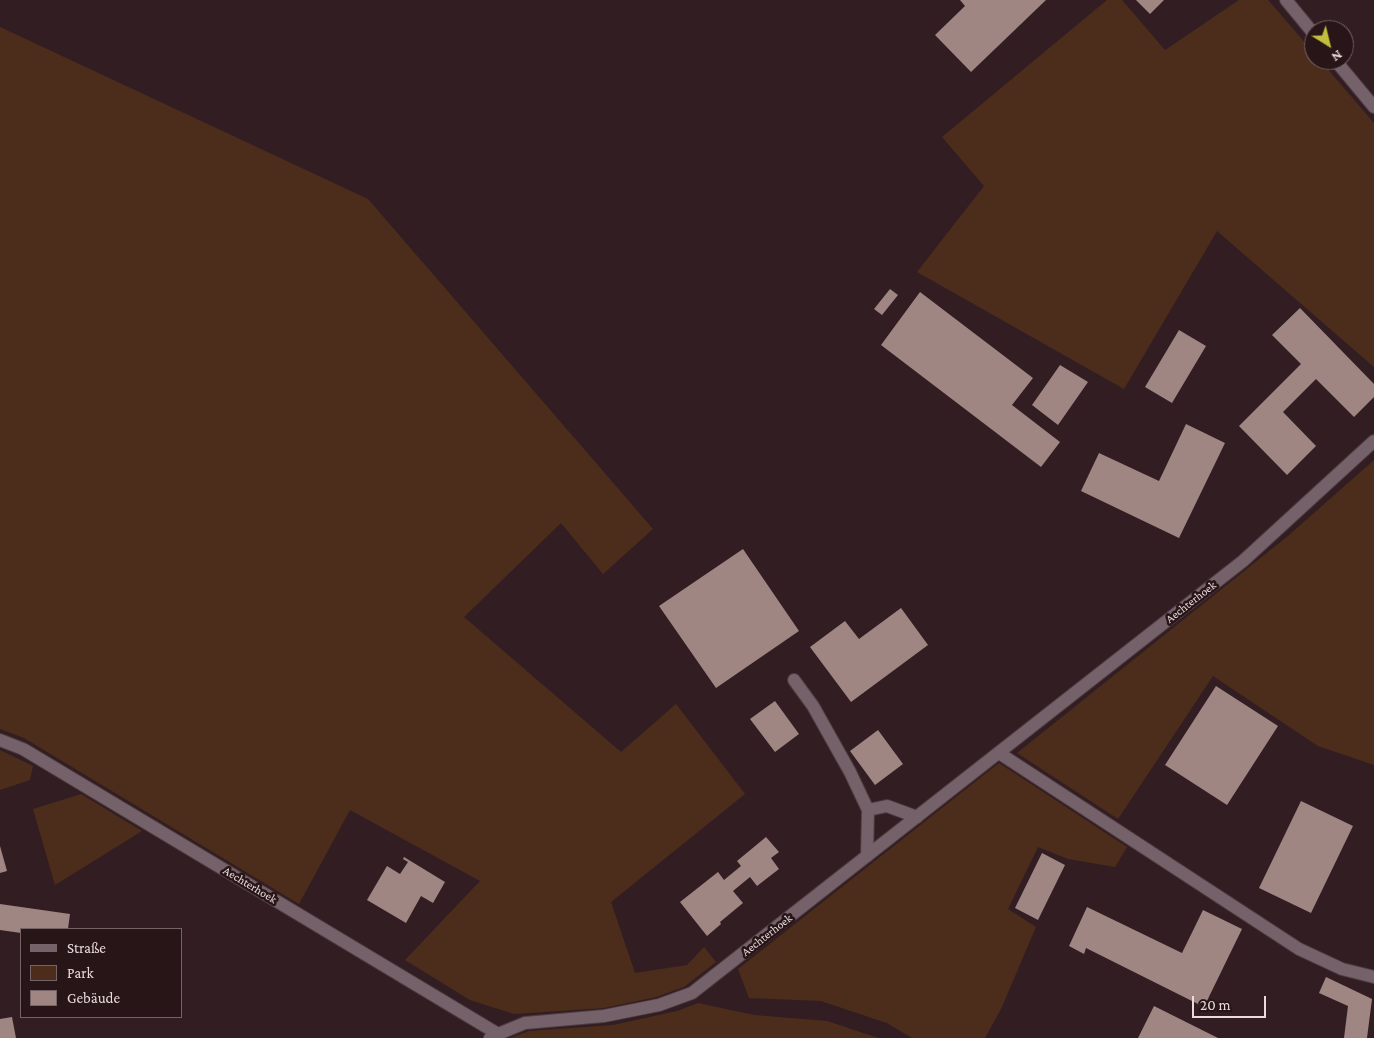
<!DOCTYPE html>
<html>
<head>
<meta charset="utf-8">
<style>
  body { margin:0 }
  #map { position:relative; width:1374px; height:1038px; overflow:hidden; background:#321e22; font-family:"Crimson Pro",serif }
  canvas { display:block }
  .legend { position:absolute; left:20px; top:928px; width:162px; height:90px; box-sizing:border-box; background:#281518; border:1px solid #756467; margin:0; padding:6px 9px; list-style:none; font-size:15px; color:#e9dbdd }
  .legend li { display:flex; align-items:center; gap:10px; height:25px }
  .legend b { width:25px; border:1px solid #756467 }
  .north { position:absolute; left:1304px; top:20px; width:50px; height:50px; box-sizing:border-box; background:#281518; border:1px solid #756467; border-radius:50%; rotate:144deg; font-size:14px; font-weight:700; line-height:20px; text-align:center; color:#e9dbdd }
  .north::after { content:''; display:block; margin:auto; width:18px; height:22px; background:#c3bd3e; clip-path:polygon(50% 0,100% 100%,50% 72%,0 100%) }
  .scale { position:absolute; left:1192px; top:996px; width:74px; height:22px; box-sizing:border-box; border:2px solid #e9dbdd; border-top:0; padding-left:6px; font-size:15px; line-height:18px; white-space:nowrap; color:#e9dbdd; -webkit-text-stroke:4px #281518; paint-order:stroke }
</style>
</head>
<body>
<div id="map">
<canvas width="1374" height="1038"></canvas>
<ul class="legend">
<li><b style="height:6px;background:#74616a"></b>Straße</li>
<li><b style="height:14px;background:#4c2d1c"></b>Park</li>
<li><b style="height:14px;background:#9f8683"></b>Gebäude</li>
</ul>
<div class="north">N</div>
<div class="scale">20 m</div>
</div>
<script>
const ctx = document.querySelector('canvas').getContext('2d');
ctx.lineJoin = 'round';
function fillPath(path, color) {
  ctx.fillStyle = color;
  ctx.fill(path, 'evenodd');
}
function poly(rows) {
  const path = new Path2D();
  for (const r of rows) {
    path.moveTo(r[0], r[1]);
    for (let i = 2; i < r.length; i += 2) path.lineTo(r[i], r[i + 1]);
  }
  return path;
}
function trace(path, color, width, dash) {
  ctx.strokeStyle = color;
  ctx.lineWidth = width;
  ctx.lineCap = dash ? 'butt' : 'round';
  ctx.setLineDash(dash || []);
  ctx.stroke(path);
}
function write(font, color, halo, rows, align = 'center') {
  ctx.font = font + ' "Crimson Pro",serif';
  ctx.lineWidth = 5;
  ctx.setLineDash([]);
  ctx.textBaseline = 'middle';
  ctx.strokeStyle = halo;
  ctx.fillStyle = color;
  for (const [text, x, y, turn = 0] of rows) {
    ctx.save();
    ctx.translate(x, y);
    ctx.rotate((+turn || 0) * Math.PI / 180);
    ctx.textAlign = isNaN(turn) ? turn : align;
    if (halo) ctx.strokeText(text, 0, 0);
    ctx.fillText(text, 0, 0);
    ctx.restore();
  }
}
fillPath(poly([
  [1107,0,1122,0,1165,50,1239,0,1268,0,1314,53,1314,60,1320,60,1374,123,1374,367,1217,231,1124,389,917,272,984,186,942,137],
  [0,27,368,199,653,529,603,574,561,523,464,617,621,752,676,704,745,794,611,902,635,973,687,965,704,947,716,962,684,987,656,997,604,1008,514,1014,470,1000,405,960,480,881,350,810,299,904,24,738,0,729],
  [1374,460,1374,765,1318,746,1213,676,1118,819,1017,753,1288,536],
  [0,750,33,766,30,780,0,790],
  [999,763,1127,847,1115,867,1068,859,1038,847,1008,909,1036,927,1001,1009,985,1038,912,1038,887,1023,821,1001,749,998,738,969],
  [81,794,142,831,55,885,33,809],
  [698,1003,754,1015,827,1021,878,1038,510,1038,529,1031,613,1025,677,1011]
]), '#4c2d1c');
fillPath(poly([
  [960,0,1046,0,971,72,935,35,965,6],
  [1136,0,1164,0,1150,14],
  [890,289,898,295,882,315,874,309],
  [920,292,1033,378,1012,405,1060,442,1041,467,881,345],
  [1300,308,1374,384,1374,397,1354,417,1316,379,1283,412,1316,446,1287,475,1239,426,1301,364,1272,335],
  [1179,330,1206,346,1172,403,1145,387],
  [1060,365,1088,382,1058,425,1032,405],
  [1186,424,1225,443,1179,538,1081,491,1099,453,1159,481],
  [743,549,799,631,716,688,659,606],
  [901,608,928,645,851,702,810,647,845,621,859,639],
  [1216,686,1278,726,1227,805,1165,765],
  [775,701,799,734,775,752,750,719],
  [878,730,903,764,875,785,850,751],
  [1301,801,1353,826,1311,913,1259,888],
  [766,837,779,852,771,858,779,869,757,886,750,877,733,891,743,903,720,922,721,924,707,936,680,902,718,872,724,880,741,866,737,861],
  [0,846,7,871,0,873],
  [1042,853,1065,865,1038,920,1015,908],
  [404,857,445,882,433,903,421,896,406,923,367,900,387,866,400,874,408,862,403,859],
  [0,904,70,914,68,929,21,929,21,933,0,930],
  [1087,907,1182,953,1203,910,1242,929,1204,1007,1086,948,1084,954,1069,946],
  [1326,977,1372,999,1367,1038,1344,1038,1348,1006,1319,993],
  [1154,1006,1218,1038,1138,1038],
  [12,1017,16,1038,0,1038,0,1019]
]), '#9f8683');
const service = poly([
  [794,680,813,706,850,772,868,810],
  [867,856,868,810,887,806,917,817]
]);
const minor = poly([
  [1286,0,1314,34],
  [1335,60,1374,107],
  [0,740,23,749,498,1034],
  [999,753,1299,949,1342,969,1374,977],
  [490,1038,498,1034,525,1023,604,1016,659,1005,692,993,1243,561,1374,441]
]);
trace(service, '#4f3c40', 14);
trace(minor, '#4f3c40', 14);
trace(service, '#74616a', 12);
trace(minor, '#74616a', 12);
write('12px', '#e9dbdd', '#281518', [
  ["Aechterhoek",1191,602,-38],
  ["Aechterhoek",250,885,31],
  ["Aechterhoek",767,935,-38]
]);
</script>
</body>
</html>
